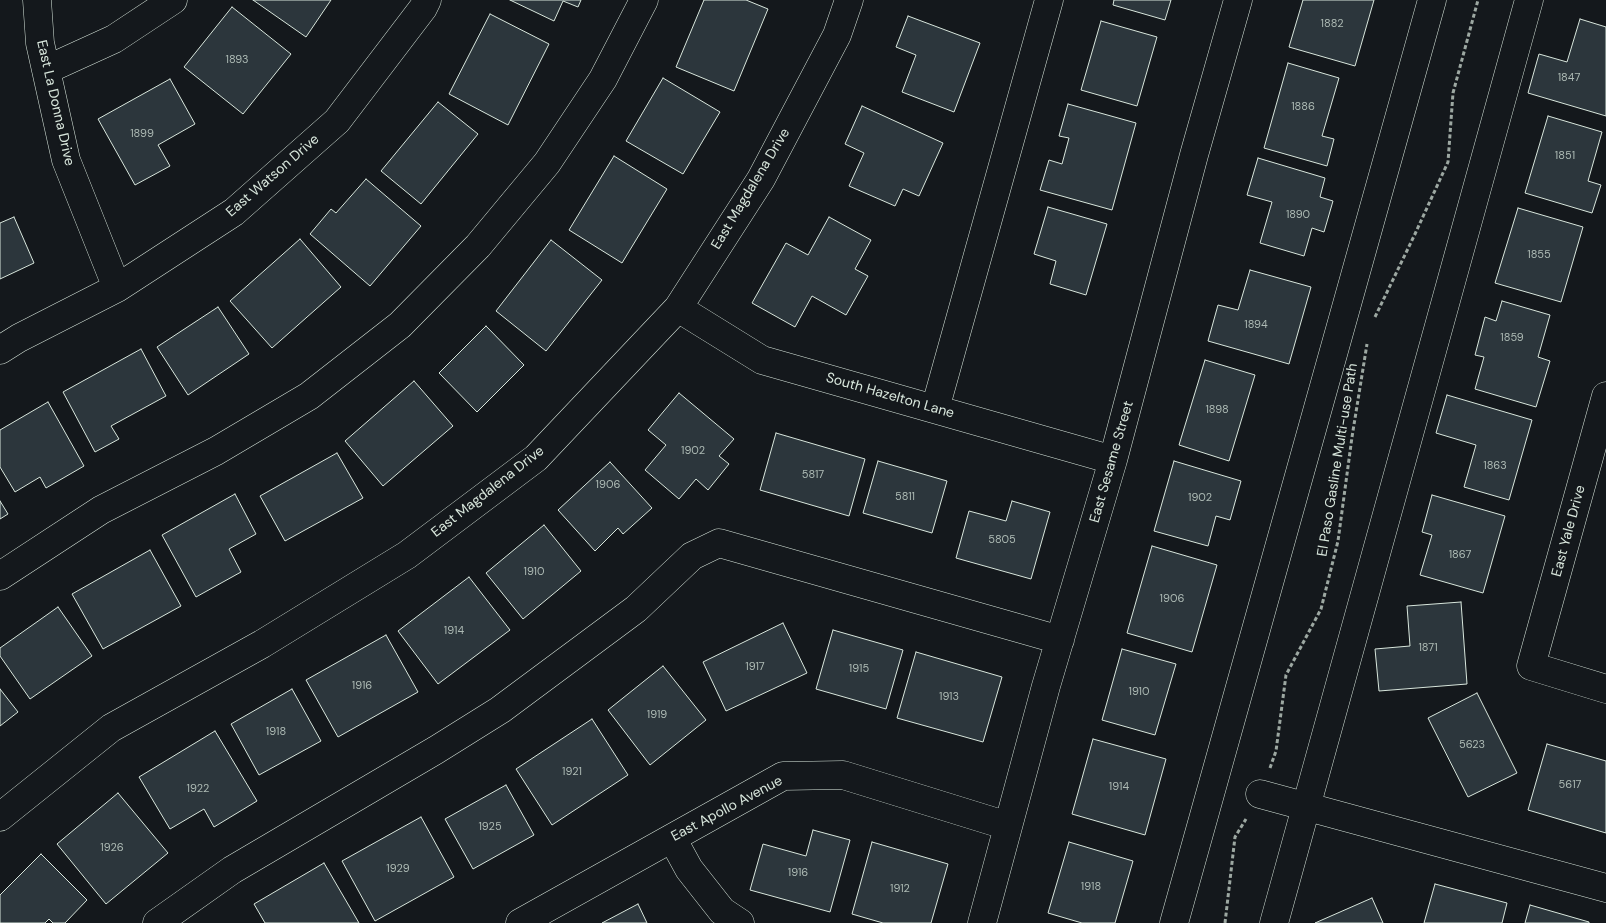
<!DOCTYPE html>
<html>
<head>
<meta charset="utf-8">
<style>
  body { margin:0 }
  canvas { display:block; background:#14181c }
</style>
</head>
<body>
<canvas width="1606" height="923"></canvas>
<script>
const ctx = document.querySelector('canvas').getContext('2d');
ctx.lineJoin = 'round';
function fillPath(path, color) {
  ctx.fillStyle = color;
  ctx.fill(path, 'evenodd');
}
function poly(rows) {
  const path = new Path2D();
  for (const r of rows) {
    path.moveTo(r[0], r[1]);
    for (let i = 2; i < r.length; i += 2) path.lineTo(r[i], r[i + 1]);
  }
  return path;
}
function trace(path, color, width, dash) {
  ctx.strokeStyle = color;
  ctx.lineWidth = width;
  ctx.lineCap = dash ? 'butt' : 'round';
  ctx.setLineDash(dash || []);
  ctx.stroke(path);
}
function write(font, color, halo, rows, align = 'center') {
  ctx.font = font + ' "DM Sans",sans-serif';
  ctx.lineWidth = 4;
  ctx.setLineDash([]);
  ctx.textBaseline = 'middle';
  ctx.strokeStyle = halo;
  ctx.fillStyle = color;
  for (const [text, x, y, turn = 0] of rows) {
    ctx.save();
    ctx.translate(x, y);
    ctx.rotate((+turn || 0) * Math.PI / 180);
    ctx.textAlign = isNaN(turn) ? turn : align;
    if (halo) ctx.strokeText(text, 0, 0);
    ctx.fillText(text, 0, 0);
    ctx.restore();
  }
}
const building = poly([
  [253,0,331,0,306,37,253,0],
  [510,0,581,0,578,7,563,1,554,21,510,0],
  [704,0,746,0,768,9,734,91,676,67,704,0],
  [1114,0,1171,0,1165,20,1113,5,1114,0],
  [1303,0,1374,0,1355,66,1289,47,1303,0],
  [232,7,291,54,243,114,184,67,232,7],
  [490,14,549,44,508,125,449,94,490,14],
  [908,16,980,43,954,112,902,92,916,55,896,47,908,16],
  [1580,19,1606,27,1606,116,1528,93,1539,54,1567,62,1580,19],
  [1101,21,1157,37,1137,106,1081,90,1101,21],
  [1288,63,1339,78,1322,136,1334,139,1327,166,1264,148,1288,63],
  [663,78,720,112,683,174,626,141,663,78],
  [170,79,195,124,158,145,170,166,135,185,98,119,170,79],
  [438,102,478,134,421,204,381,171,438,102],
  [1068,104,1136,123,1112,210,1040,190,1049,160,1062,164,1069,138,1059,136,1068,104],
  [862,106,943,143,919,196,903,189,895,206,849,186,864,153,845,144,862,106],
  [1548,116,1602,132,1588,181,1601,185,1592,213,1525,193,1548,116],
  [614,156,667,189,622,263,569,230,614,156],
  [1258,158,1325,178,1320,197,1333,201,1324,232,1312,228,1304,256,1260,243,1272,202,1247,195,1258,158],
  [366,179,421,226,370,286,310,234,331,209,336,213,366,179],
  [1048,207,1107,224,1086,295,1050,284,1056,261,1034,254,1048,207],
  [1518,208,1583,227,1561,302,1495,283,1518,208],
  [14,217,34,263,0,279,0,223,14,217],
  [829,217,871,240,855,269,868,276,846,315,812,296,795,327,752,303,786,243,808,255,829,217],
  [300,239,341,287,272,348,230,301,300,239],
  [551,240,602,280,546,351,496,311,551,240],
  [1250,270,1311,287,1289,364,1208,341,1218,305,1238,310,1250,270],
  [1502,301,1550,315,1538,357,1550,361,1536,407,1475,389,1484,357,1475,355,1485,317,1496,321,1502,301],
  [218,307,249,354,188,395,157,347,218,307],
  [486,326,524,365,477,412,439,373,486,326],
  [141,349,166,396,111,426,119,439,95,452,63,392,141,349],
  [1205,360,1255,375,1229,461,1179,445,1205,360],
  [414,381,453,426,383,486,345,441,414,381],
  [679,393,734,439,719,456,729,464,708,490,696,479,679,499,645,470,666,445,648,430,679,393],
  [1447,395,1532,420,1509,500,1464,487,1476,445,1436,433,1447,395],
  [48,402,84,466,46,488,40,477,15,492,0,467,0,430,48,402],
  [776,433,865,459,849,516,760,490,776,433],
  [337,453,363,498,285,541,260,496,337,453],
  [878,461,947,481,932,533,863,513,878,461],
  [1174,461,1241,481,1230,520,1216,516,1208,546,1154,531,1174,461],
  [610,462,652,508,623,534,618,528,595,551,558,510,610,462],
  [235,494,256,534,229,549,241,572,196,597,162,535,235,494],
  [1432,495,1505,516,1483,593,1420,575,1432,535,1422,532,1432,495],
  [0,501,8,514,0,519,0,501],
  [1012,501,1050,512,1031,579,956,558,969,511,1006,521,1012,501],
  [544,525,581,571,523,619,486,573,544,525],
  [1152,546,1217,565,1192,652,1127,633,1152,546],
  [150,550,181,606,103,649,72,594,150,550],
  [469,577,510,630,438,684,398,631,469,577],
  [1461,602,1467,684,1379,691,1375,649,1410,646,1407,606,1461,602],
  [58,607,92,656,30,699,0,656,0,648,58,607],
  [783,623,807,673,726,711,703,662,783,623],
  [833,630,903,650,886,709,816,689,833,630],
  [386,635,418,692,338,737,306,680,386,635],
  [1122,649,1176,664,1155,735,1102,720,1122,649],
  [916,652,1002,677,983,742,897,718,916,652],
  [663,666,706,720,650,765,608,710,663,666],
  [0,689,18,712,0,726,0,689],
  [292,689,321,741,259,775,231,724,292,689],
  [1477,693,1517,773,1468,797,1428,718,1477,693],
  [592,719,628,775,552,825,516,769,592,719],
  [215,731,257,801,214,827,204,809,170,829,139,777,215,731],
  [1093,739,1166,759,1145,835,1072,814,1093,739],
  [1547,744,1606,761,1606,833,1528,810,1547,744],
  [506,785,534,835,473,869,445,819,506,785],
  [118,793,168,853,106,904,57,844,118,793],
  [421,817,454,877,375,921,342,861,421,817],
  [813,830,850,840,830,912,750,890,763,844,806,856,813,830],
  [872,842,948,864,931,923,883,923,852,914,872,842],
  [1069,842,1133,861,1115,923,1082,923,1048,913,1069,842],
  [41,854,87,900,65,923,53,923,49,919,45,923,0,923,0,895,41,854],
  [324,863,359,923,265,923,254,904,324,863],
  [1435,884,1507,903,1502,923,1424,923,1435,884],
  [1372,898,1383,923,1315,923,1372,898],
  [638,904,647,923,602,923,638,904],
  [1530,905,1589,922,1589,923,1525,923,1530,905]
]);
fillPath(building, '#2c363c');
trace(building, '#d8e6dc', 1);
const minor = poly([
  [37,0,40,43,66,160,117,288],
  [46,70,114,39,173,0],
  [678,308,762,360,1113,460],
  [0,350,19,338,117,288,234,212,337,121,423,8,427,0],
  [1606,396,1531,666,1606,689],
  [935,409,1049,0],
  [0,576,101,510,216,451,309,396,400,325,478,246,547,163,603,79,644,0],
  [1260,794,1606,888],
  [0,817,111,728,262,644,407,555,536,458,678,308,761,179,837,35,849,0],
  [672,838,689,869,722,911,740,923],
  [157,923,232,870,436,750,500,710,636,609,692,556,719,543,1060,640],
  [520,923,783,776,843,775,1008,826],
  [982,923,1046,686,1113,460,1194,155,1238,0],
  [1174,923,1432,0],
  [1274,923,1529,0]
]);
trace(minor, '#d8e6dc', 29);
trace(poly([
  [1375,317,1415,234,1448,162,1453,93,1478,0],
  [1270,768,1276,751,1286,675,1321,609,1338,541,1352,437,1367,344],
  [1225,923,1235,837,1246,819]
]), '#9da8a2', 3, [4, 2.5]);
trace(minor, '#14181c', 28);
write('11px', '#adbab4', null, [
  ["1882",1332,24],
  ["1893",237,60],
  ["1847",1569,78],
  ["1886",1303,107],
  ["1899",142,134],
  ["1851",1565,156],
  ["1890",1298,215],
  ["1855",1539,255],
  ["1894",1256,325],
  ["1859",1512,338],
  ["1898",1217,410],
  ["1902",693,451],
  ["1863",1495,466],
  ["5817",813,475],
  ["1906",608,485],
  ["5811",905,497],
  ["1902",1200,498],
  ["5805",1002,540],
  ["1867",1460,555],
  ["1910",534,572],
  ["1906",1172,599],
  ["1914",454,631],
  ["1871",1428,648],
  ["1917",755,667],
  ["1915",859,669],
  ["1916",362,686],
  ["1910",1139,692],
  ["1913",949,697],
  ["1919",657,715],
  ["1918",276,732],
  ["5623",1472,745],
  ["1921",572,772],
  ["5617",1570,785],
  ["1914",1119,787],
  ["1922",198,789],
  ["1925",490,827],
  ["1926",112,848],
  ["1929",398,869],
  ["1916",798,873],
  ["1918",1091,887],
  ["1912",900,889]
]);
write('14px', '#d8e6dc', '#14181c', [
  ["East La Donna Drive",55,103,77],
  ["East Watson Drive",273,176,-41],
  ["East Magdalena Drive",751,189,-59],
  ["South Hazelton Lane",890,396,16],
  ["El Paso Gasline Multi-use Path",1338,460,-81],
  ["East Sesame Street",1112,462,-74],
  ["East Magdalena Drive",488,492,-38],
  ["East Yale Drive",1569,531,-75],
  ["East Apollo Avenue",727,809,-28]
]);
</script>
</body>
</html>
